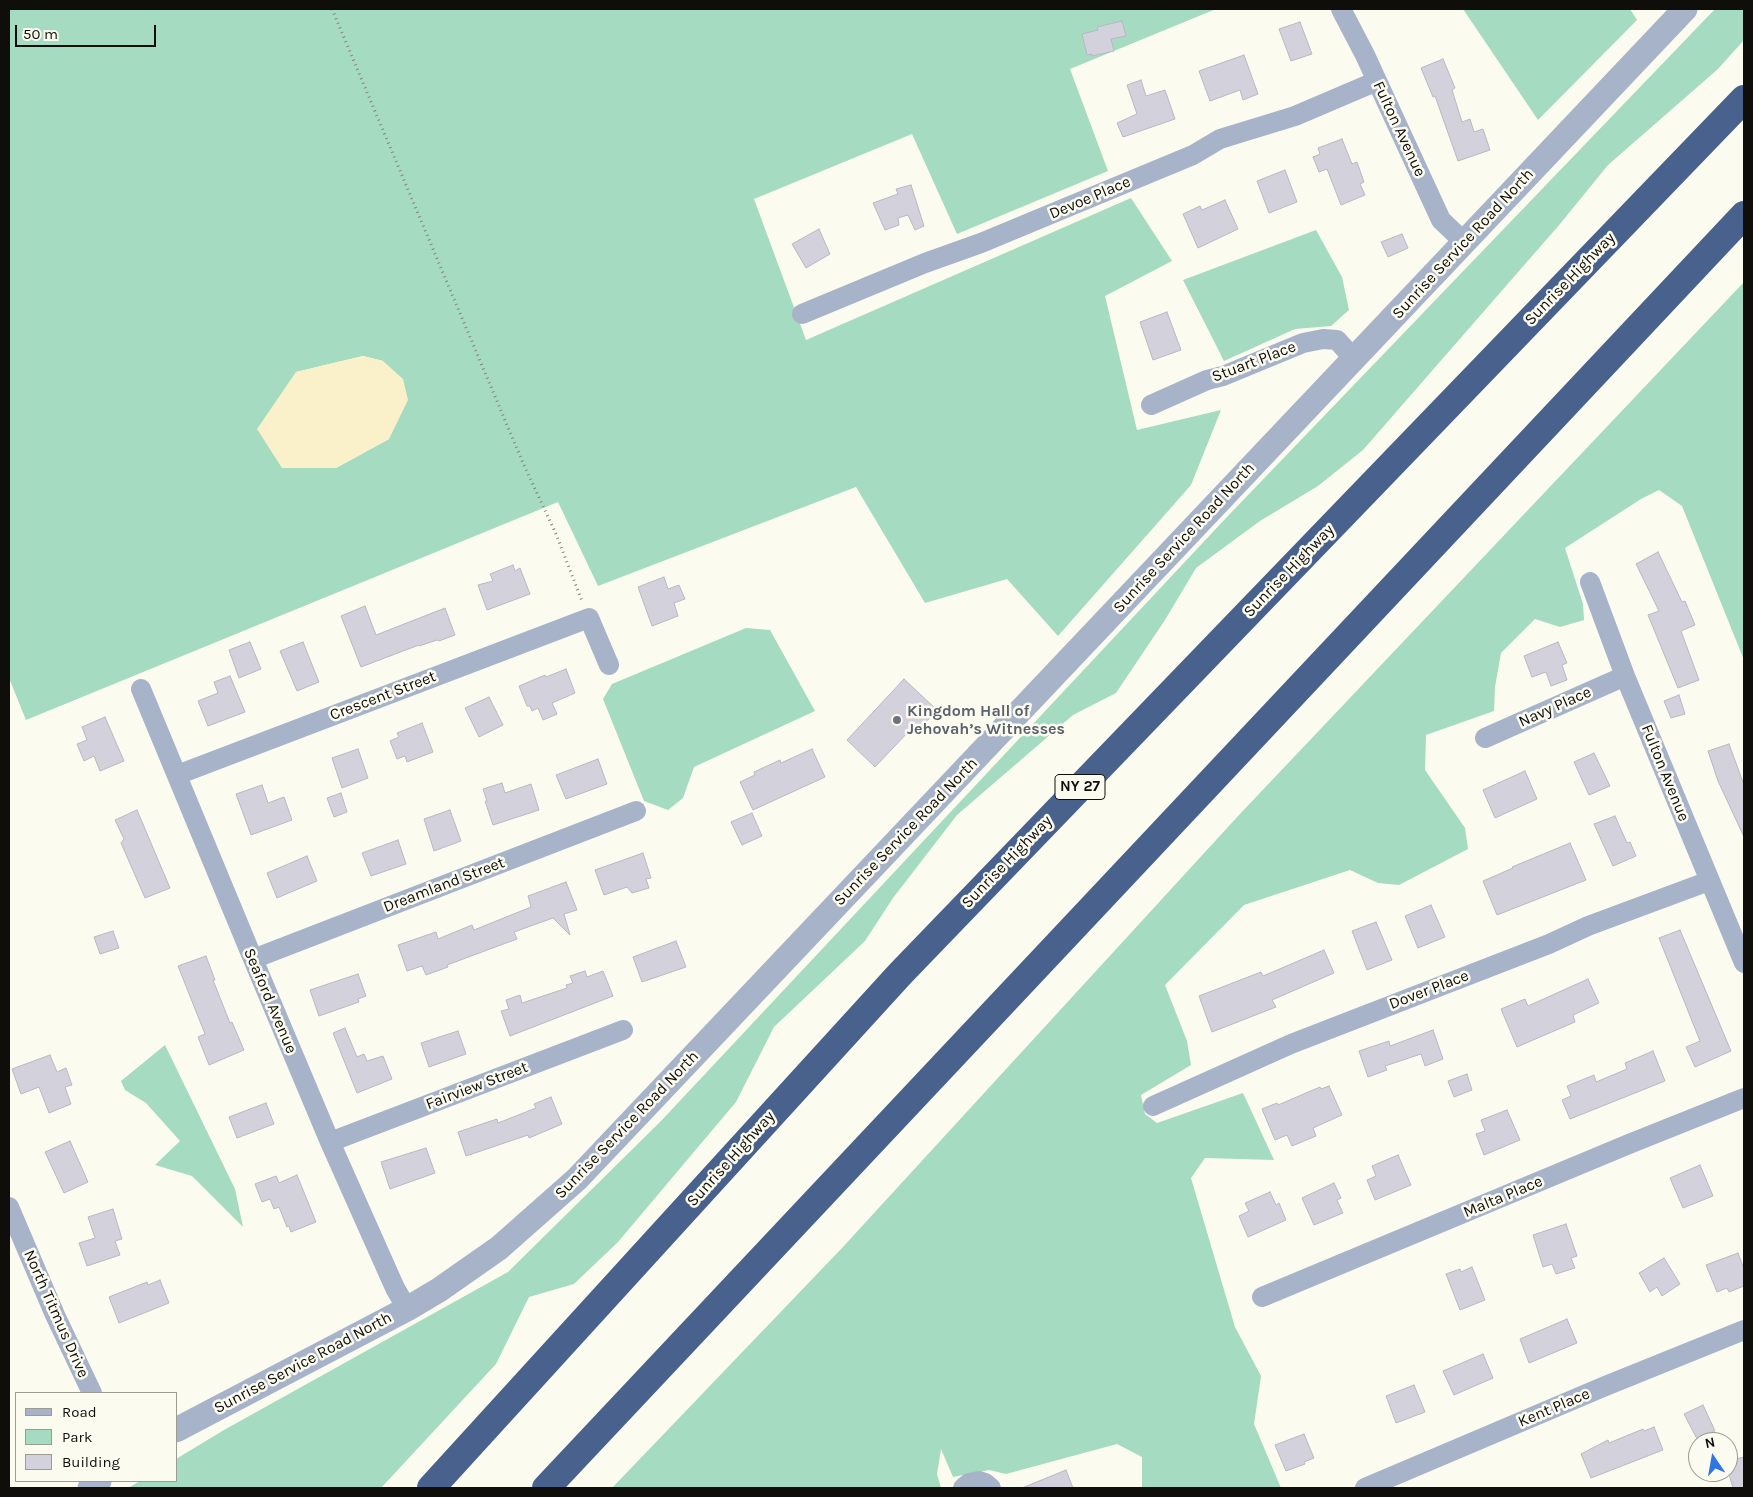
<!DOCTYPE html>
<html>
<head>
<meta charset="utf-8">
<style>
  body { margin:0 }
  #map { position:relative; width:1753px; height:1497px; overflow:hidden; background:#fcfbf0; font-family:Karla,sans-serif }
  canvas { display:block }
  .frame { position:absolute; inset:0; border:10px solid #0f0e0b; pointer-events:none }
  .legend { position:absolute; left:15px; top:1392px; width:162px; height:90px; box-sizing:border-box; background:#fcfbf0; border:1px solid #9d9c94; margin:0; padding:6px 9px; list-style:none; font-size:15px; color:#0f0e0b }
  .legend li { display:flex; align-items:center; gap:10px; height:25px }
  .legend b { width:25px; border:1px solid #9d9c94 }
  .north { position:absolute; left:1688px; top:1432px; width:50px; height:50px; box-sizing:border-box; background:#fcfbf0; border:1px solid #9d9c94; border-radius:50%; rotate:348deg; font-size:14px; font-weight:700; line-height:20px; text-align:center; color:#0f0e0b }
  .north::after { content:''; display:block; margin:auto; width:18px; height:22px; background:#2e77e3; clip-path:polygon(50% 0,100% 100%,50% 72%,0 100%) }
  .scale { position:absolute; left:15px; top:25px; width:141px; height:22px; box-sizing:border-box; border:2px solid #0f0e0b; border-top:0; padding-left:6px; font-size:15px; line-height:18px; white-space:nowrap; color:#0f0e0b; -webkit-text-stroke:4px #fcfbf0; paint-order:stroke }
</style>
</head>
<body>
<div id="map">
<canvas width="1753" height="1497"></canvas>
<div class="frame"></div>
<ul class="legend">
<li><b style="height:6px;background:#a6b3c9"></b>Road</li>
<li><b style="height:14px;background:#a5dbc0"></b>Park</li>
<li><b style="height:14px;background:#d3d2dc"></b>Building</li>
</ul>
<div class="north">N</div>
<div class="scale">50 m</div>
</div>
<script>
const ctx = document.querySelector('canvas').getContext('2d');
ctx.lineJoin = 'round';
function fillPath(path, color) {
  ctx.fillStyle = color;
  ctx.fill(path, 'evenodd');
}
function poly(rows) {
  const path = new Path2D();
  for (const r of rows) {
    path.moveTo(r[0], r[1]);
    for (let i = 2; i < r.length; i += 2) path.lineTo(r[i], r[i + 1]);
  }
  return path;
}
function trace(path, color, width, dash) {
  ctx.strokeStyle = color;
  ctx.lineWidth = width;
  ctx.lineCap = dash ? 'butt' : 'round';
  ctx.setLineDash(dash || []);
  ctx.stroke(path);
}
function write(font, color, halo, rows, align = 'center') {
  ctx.font = font + ' Karla,sans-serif';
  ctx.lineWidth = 5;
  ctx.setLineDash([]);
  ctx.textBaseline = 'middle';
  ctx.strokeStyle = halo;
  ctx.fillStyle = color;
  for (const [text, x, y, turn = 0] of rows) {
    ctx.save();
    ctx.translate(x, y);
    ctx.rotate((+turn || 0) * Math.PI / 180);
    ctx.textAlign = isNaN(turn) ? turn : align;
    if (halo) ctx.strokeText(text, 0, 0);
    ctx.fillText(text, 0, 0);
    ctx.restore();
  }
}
fillPath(poly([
  [9,9,1216,9,1070,69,1108,171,957,234,912,134,754,199,806,340,1131,198,1172,261,1105,296,1137,430,1221,410,1191,485,1058,636,1007,579,925,603,856,487,598,586,558,502,26,720,9,678],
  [363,356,383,361,389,439,336,468,282,468,296,372],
  [1463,9,1630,9,1637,20,1538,120],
  [1715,9,1744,9,1744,40,1718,69,1608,165,1560,224,1363,450,1318,486,1260,521,1196,568,1165,620,1116,693,1073,715,957,815,893,898,865,941,774,1027,736,1102,618,1242,574,1284,529,1297,496,1364,381,1488,128,1488,140,1481,176,1481,176,1459,224,1430,508,1272,661,1121,1226,518],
  [1316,230,1342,277,1349,310,1331,326,1295,329,1224,361,1183,280],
  [1744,282,1744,660,1682,506,1659,490,1641,499,1565,548,1583,604,1584,620,1560,627,1535,619,1501,653,1495,687,1494,711,1426,735,1425,770,1465,828,1468,849,1399,885,1378,883,1350,870,1244,905,1165,985,1187,1041,1191,1065,1141,1095,1145,1114,1157,1123,1243,1093,1274,1160,1205,1158,1191,1178,1235,1327,1261,1376,1254,1424,1281,1488,1142,1488,1142,1457,1117,1444,1006,1474,989,1470,953,1477,941,1449,937,1474,941,1488,612,1488,842,1248,1239,815],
  [746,628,770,630,815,711,694,767,683,798,668,810,644,801,603,699,612,684],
  [165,1045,235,1189,243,1227,192,1176,155,1165,180,1141,146,1103,125,1090,121,1081]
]), '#a5dbc0');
fillPath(poly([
  [363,356,383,361,403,379,408,400,389,439,336,468,282,468,257,429,296,372]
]), '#faf1cb');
const building = poly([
  [1122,21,1126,36,1111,39,1114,51,1092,56,1092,54,1087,55,1082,34,1098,30,1097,27,1122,21],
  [1300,22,1312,54,1291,61,1279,29,1300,22],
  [1244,55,1258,94,1243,100,1240,90,1210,101,1199,71,1244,55],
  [1443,59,1455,88,1452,90,1462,122,1470,119,1474,132,1483,129,1490,150,1458,161,1435,96,1433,97,1421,68,1443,59],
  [1141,80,1146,96,1165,90,1175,119,1123,137,1117,123,1137,114,1127,85,1141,80],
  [1342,139,1352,164,1357,162,1364,182,1360,184,1365,195,1341,205,1327,169,1319,172,1313,157,1320,154,1318,148,1342,139],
  [1285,170,1297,202,1269,213,1257,181,1285,170],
  [911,185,924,226,915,230,908,215,898,218,899,225,885,230,873,203,898,194,896,189,911,185],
  [1225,200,1238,229,1198,248,1183,214,1200,206,1202,210,1225,200],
  [819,229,830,254,806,268,792,244,819,229],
  [1402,234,1408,248,1388,257,1381,242,1402,234],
  [1167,312,1181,350,1153,360,1140,322,1167,312],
  [1658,552,1682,602,1685,601,1695,625,1681,631,1699,680,1678,688,1648,615,1659,611,1636,564,1658,552],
  [513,565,515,571,520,568,530,594,487,610,478,585,493,581,490,574,513,565],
  [664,577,668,589,679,585,685,599,674,603,678,616,652,626,638,587,664,577],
  [365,606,376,635,445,608,455,635,439,641,437,640,419,646,419,645,361,667,341,616,365,606],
  [250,642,261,669,239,678,229,650,250,642],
  [303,642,319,682,297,691,280,651,303,642],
  [1558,642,1567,663,1562,665,1567,680,1551,686,1546,672,1532,677,1524,656,1558,642],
  [566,669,575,693,552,703,557,714,543,720,538,708,532,711,530,706,527,706,519,686,545,675,546,677,566,669],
  [230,676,245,712,208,726,198,701,218,693,214,682,230,676],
  [904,679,937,710,916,733,910,730,875,767,847,740,904,679],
  [1679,695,1685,714,1671,718,1664,701,1679,695],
  [489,697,503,725,479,737,465,708,489,697],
  [105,717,124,761,100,771,94,756,84,761,77,744,87,740,82,727,105,717],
  [422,723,433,752,407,762,405,756,397,759,390,741,399,737,397,733,422,723],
  [1729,744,1744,785,1744,837,1718,781,1708,751,1729,744],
  [358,749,368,778,342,788,332,758,358,749],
  [812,749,825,777,753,810,740,782,755,775,754,772,780,760,781,763,812,749],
  [1594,753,1610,786,1589,795,1574,762,1594,753],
  [598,759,607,784,566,799,556,775,598,759],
  [1525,771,1537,799,1495,818,1483,790,1525,771],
  [502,783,505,793,531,784,539,810,493,825,485,801,487,801,483,789,502,783],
  [262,785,268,803,284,797,292,820,251,835,236,794,262,785],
  [341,793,347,812,334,817,327,798,341,793],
  [137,810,170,888,145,898,121,843,124,839,115,820,137,810],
  [450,810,461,841,434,851,424,819,450,810],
  [752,813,762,836,742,845,731,822,752,813],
  [1615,816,1627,843,1630,842,1636,856,1613,866,1594,824,1615,816],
  [398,840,406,864,371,876,362,853,398,840],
  [1570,843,1586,880,1497,915,1483,881,1513,868,1512,867,1570,843],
  [643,853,651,878,646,879,649,888,632,893,627,887,604,895,595,870,643,853],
  [307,856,317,881,277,898,267,873,307,856],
  [566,882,577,910,564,914,570,935,553,918,514,932,517,939,447,965,448,967,426,975,422,966,407,971,398,945,436,932,438,939,472,925,474,930,531,907,528,896,566,882],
  [1431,905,1445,937,1418,948,1405,916,1431,905],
  [1376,922,1392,960,1367,970,1352,931,1376,922],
  [1680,930,1731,1051,1695,1067,1686,1047,1700,1041,1659,938,1680,930],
  [113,931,119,948,100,954,94,937,113,931],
  [676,941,686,967,642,982,633,957,676,941],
  [1324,950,1334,973,1272,1000,1276,1007,1212,1032,1199,996,1261,972,1263,976,1324,950],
  [206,956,215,980,213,980,230,1023,232,1022,244,1050,209,1065,198,1037,205,1034,178,966,206,956],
  [585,971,587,977,603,971,613,996,510,1036,501,1011,509,1009,506,1000,520,995,522,1003,567,988,566,985,573,983,570,976,585,971],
  [358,974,366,996,358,999,359,1002,319,1016,310,990,358,974],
  [1588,979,1599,1003,1573,1015,1575,1022,1517,1047,1501,1009,1525,999,1528,1006,1588,979],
  [345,1028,357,1057,364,1054,367,1061,383,1056,392,1079,357,1093,333,1033,345,1028],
  [1433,1030,1443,1059,1425,1066,1421,1054,1385,1066,1387,1070,1368,1077,1359,1051,1389,1041,1390,1046,1433,1030],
  [458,1031,466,1054,429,1067,421,1043,458,1031],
  [1653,1051,1665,1081,1570,1119,1562,1100,1571,1096,1567,1086,1594,1075,1596,1082,1627,1069,1625,1063,1653,1051],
  [50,1055,57,1072,66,1068,72,1085,65,1087,71,1104,49,1113,39,1087,21,1094,12,1069,50,1055],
  [1467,1074,1472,1090,1454,1097,1448,1081,1467,1074],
  [1329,1086,1342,1115,1313,1128,1316,1136,1292,1146,1287,1135,1275,1140,1262,1109,1277,1103,1278,1105,1320,1087,1321,1089,1329,1086],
  [551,1097,562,1124,529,1138,528,1135,466,1156,458,1132,497,1119,498,1123,536,1108,534,1104,551,1097],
  [266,1103,274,1124,237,1138,229,1117,266,1103],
  [1507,1110,1520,1140,1484,1155,1476,1134,1485,1131,1481,1120,1507,1110],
  [70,1141,88,1182,64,1193,45,1152,70,1141],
  [426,1148,435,1173,390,1189,381,1162,426,1148],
  [1398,1155,1411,1185,1375,1200,1367,1180,1376,1176,1372,1166,1398,1155],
  [1700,1165,1713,1196,1683,1208,1670,1178,1700,1165],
  [297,1175,316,1222,291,1232,289,1226,287,1227,279,1207,274,1209,270,1199,262,1202,255,1184,276,1176,279,1183,297,1175],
  [1334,1183,1341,1198,1337,1200,1343,1213,1314,1225,1302,1198,1334,1183],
  [1270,1192,1276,1205,1279,1203,1286,1220,1248,1237,1239,1216,1249,1211,1245,1203,1270,1192],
  [113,1209,122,1239,115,1241,120,1255,87,1266,79,1243,95,1238,88,1217,113,1209],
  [1566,1224,1577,1256,1571,1258,1575,1268,1556,1274,1552,1264,1543,1267,1533,1235,1566,1224],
  [1738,1253,1744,1269,1744,1286,1729,1292,1727,1288,1717,1292,1706,1265,1738,1253],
  [1664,1258,1680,1284,1662,1296,1657,1287,1650,1292,1639,1273,1664,1258],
  [1472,1267,1485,1300,1460,1310,1446,1274,1460,1269,1461,1272,1472,1267],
  [160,1280,169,1303,119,1323,109,1297,147,1282,148,1285,160,1280],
  [1567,1319,1577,1343,1529,1363,1520,1339,1567,1319],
  [1483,1354,1493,1378,1454,1395,1443,1371,1483,1354],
  [1414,1385,1425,1412,1396,1423,1386,1396,1414,1385],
  [1703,1405,1715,1431,1697,1439,1684,1414,1703,1405],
  [1654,1427,1663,1450,1591,1478,1581,1454,1608,1440,1609,1443,1643,1429,1644,1431,1654,1427],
  [1304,1434,1314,1458,1304,1462,1305,1464,1286,1471,1275,1445,1304,1434],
  [1744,1457,1744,1488,1733,1488,1728,1471,1728,1461,1744,1457],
  [1066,1470,1073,1488,1022,1488,1066,1470]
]);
fillPath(building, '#d3d2dc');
trace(building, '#b9b8c2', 1);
trace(poly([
  [332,9,523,463,556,534,582,601]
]), '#84837c', 3, [1, 4]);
trace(poly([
  [1341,9,1365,55,1441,220,1464,242],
  [802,314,925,263,981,243,1193,155,1220,139,1295,116,1377,81],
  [1151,405,1207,380,1223,376,1303,343,1323,339,1337,340,1354,359],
  [1590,582,1625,676,1744,963],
  [141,689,253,959,330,1142,395,1288,407,1309],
  [1485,738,1625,676],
  [177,775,589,618,609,665],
  [253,959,636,811],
  [1153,1106,1291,1044,1549,944,1588,926,1709,881],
  [330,1142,623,1030],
  [9,1207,55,1315,92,1393],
  [1262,1297,1629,1144,1744,1098],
  [963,1488,969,1483,979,1481,985,1483,991,1488],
  [1365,1488,1603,1387,1744,1330]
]), '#a6b3c9', 20);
trace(poly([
  [176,1430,407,1309,439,1290,499,1248,577,1179,1685,9],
  [90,1488,99,1481]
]), '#a6b3c9', 25);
trace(poly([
  [431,1488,900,974,1744,99],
  [546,1488,1744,215]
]), '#49618d', 28);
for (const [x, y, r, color] of [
  [897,720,5,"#6b7280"]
]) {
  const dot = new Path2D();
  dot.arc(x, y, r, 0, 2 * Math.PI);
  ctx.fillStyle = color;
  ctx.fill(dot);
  trace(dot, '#fcfbf0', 2);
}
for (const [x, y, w] of [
  [1080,787,50]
]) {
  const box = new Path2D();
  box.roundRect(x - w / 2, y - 12.5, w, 25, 4);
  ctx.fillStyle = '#fcfbf0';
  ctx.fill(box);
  trace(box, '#0f0e0b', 1);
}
write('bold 15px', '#0f0e0b', null, [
  ["NY 27",1080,787]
]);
write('16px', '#0f0e0b', '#fcfbf0', [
  ["Fulton Avenue",1399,129,65],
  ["Devoe Place",1090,198,-23],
  ["Sunrise Service Road North",1463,244,-47],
  ["Sunrise Highway",1570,279,-46],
  ["Stuart Place",1254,362,-21],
  ["Sunrise Service Road North",1184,538,-47],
  ["Sunrise Highway",1289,571,-46],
  ["Crescent Street",383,696,-21],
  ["Navy Place",1555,707,-24],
  ["Fulton Avenue",1665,773,68],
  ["Sunrise Service Road North",906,832,-46],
  ["Sunrise Highway",1007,862,-46],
  ["Dreamland Street",444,885,-21],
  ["Dover Place",1429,990,-21],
  ["Seaford Avenue",270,1001,67],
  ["Fairview Street",477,1086,-21],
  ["Sunrise Service Road North",627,1125,-46],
  ["Sunrise Highway",731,1159,-48],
  ["Malta Place",1503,1197,-23],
  ["North Titmus Drive",56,1314,66],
  ["Sunrise Service Road North",303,1363,-28],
  ["Kent Place",1554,1408,-23]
]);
write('bold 16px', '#5b616d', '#fcfbf0', [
  ["Kingdom Hall of",907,711],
  ["Jehovah’s Witnesses",907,729]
], 'left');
</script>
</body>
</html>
